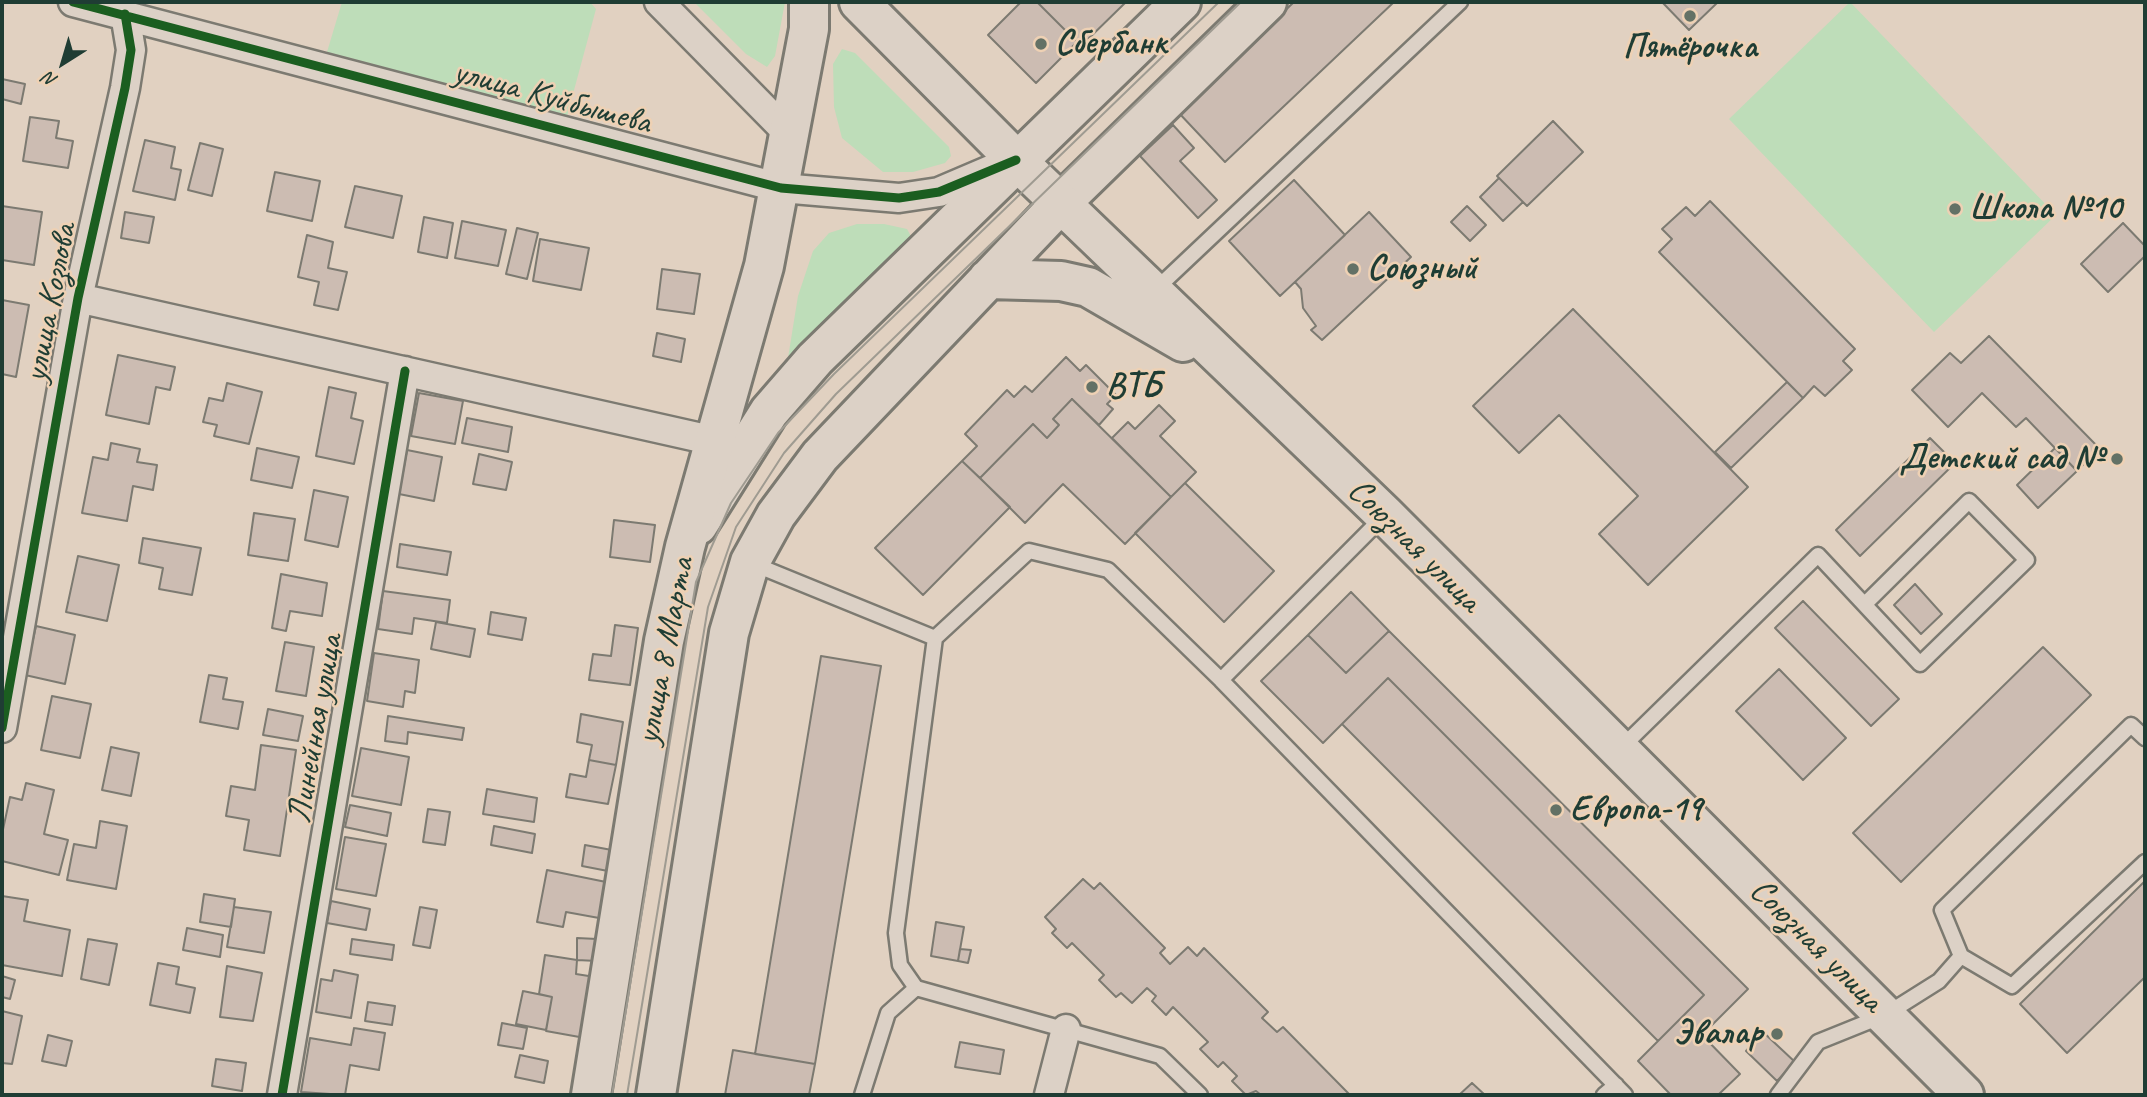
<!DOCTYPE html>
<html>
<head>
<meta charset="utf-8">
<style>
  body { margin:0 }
  #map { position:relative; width:2147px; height:1097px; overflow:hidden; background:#e1d1c1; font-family:Caveat,sans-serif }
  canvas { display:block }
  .frame { position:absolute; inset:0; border:4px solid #1f3d34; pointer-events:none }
  .north { position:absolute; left:28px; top:28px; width:70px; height:70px; -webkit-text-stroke:5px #eed1b4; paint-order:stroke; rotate:217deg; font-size:19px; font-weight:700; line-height:28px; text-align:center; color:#1f3d34 }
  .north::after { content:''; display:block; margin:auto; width:24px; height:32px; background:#1f3d34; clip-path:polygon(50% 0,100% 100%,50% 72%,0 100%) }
</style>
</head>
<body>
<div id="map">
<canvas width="2147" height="1097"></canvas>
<div class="frame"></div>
<div class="north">N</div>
</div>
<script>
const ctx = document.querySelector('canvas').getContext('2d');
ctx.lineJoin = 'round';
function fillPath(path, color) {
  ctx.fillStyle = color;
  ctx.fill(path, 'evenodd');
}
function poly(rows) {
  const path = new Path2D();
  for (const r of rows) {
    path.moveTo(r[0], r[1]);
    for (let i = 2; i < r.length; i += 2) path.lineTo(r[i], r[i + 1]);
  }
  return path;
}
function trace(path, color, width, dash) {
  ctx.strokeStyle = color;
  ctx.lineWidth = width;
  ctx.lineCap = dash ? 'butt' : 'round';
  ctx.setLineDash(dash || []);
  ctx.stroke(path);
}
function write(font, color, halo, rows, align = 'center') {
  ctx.font = font + ' Caveat,sans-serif';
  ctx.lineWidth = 5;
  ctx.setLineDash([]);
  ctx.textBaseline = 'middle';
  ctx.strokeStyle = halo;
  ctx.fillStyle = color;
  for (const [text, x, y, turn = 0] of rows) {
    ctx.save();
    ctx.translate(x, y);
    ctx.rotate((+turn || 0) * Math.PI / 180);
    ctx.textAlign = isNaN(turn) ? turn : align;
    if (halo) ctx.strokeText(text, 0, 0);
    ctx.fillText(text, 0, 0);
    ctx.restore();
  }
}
fillPath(poly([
  [342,2,590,2,596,9,567,116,327,52],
  [694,2,785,2,775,56,767,67,746,54],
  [1850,2,2056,215,1934,332,1729,119],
  [842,49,855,53,949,147,951,156,945,163,913,172,883,172,842,138,834,107,833,64],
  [857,224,884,224,907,229,913,240,787,364,798,296,813,251,829,233]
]), '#beddb9');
const building = poly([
  [1021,2,1037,2,1077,42,1036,83,988,35,1021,2],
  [1037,2,1126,2,1081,46,1037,2],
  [1294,2,1394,2,1225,162,1178,112,1294,2],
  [1662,2,1718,2,1689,30,1662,2],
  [2,79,25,84,21,104,2,99,2,79],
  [30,117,59,121,56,138,73,141,68,168,23,161,30,117],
  [1553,121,1583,152,1527,206,1497,176,1553,121],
  [1173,125,1194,148,1180,161,1217,200,1198,218,1140,156,1173,125],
  [145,140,175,147,171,168,181,170,175,200,133,191,145,140],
  [200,143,223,149,212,196,188,190,200,143],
  [275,172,320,181,312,221,267,211,275,172],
  [1499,178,1523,202,1503,221,1480,197,1499,178],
  [1294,180,1345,235,1280,296,1229,241,1294,180],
  [355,186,402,196,393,238,345,227,355,186],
  [1710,201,1855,349,1843,361,1852,370,1825,396,1814,386,1803,398,1659,252,1672,239,1662,229,1686,207,1695,216,1710,201],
  [2,206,42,212,34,265,2,260,2,206],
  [1467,206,1486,225,1470,241,1451,222,1467,206],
  [125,212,154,217,149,243,121,238,125,212],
  [1369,212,1411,257,1322,340,1311,330,1316,326,1303,308,1301,289,1295,282,1369,212],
  [424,217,453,223,447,258,418,252,424,217],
  [462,221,506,230,498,266,455,258,462,221],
  [2123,223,2145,246,2145,256,2108,292,2081,264,2123,223],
  [517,228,538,233,527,279,506,274,517,228],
  [307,235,333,242,328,268,347,272,338,310,314,305,319,282,298,277,307,235],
  [540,239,589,248,581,290,533,281,540,239],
  [662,269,700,274,694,314,657,309,662,269],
  [2,300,29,305,16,377,2,374,2,300],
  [1573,309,1748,487,1648,585,1599,534,1638,496,1559,415,1519,453,1473,406,1573,309],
  [657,333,685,339,681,362,653,356,657,333],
  [1989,336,2099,448,2077,471,2026,418,2016,427,1982,393,1948,427,1912,390,1950,353,1961,363,1989,336],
  [118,355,175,367,170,390,156,387,149,424,106,415,118,355],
  [1066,357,1080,371,1086,365,1116,395,1107,404,1113,409,1099,425,1072,399,1053,419,1059,425,1047,438,1033,424,980,478,962,461,977,446,965,434,1007,390,1014,397,1025,386,1032,392,1066,357],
  [1787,382,1803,398,1731,468,1715,452,1787,382],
  [227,383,262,392,249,444,214,436,217,425,203,422,209,398,223,401,227,383],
  [329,387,356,393,351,418,363,421,354,464,316,456,329,387],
  [419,393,463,401,455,444,411,436,419,393],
  [1072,399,1171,497,1125,544,1063,484,1025,523,980,478,1033,424,1047,438,1059,425,1053,419,1072,399],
  [1159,405,1175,421,1160,436,1196,472,1171,497,1112,438,1128,422,1135,429,1159,405],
  [467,418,512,427,508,452,462,443,467,418],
  [1930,438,1955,463,1860,556,1836,530,1930,438],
  [111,443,140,449,137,462,157,465,153,490,133,486,127,521,82,513,93,457,108,460,111,443],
  [257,448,299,457,292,488,251,480,257,448],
  [2055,448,2077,471,2038,508,2017,485,2055,448],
  [407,450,442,457,434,501,399,494,407,450],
  [479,454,512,462,506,490,473,484,479,454],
  [962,461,1010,507,923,595,875,548,962,461],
  [1185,483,1274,571,1224,622,1135,533,1185,483],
  [314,490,348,497,338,547,305,540,314,490],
  [254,513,295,519,288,561,248,555,254,513],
  [614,520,655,525,650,562,610,557,614,520],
  [143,538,201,548,192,595,159,589,163,568,139,563,143,538],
  [400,544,451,552,447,575,397,567,400,544],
  [78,556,119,565,107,621,66,612,78,556],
  [281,574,327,583,322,616,290,611,286,631,272,628,281,574],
  [1915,584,1942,614,1921,634,1894,605,1915,584],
  [383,591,450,600,447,623,414,618,412,634,378,629,383,591],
  [1351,592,1389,631,1346,673,1308,635,1351,592],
  [1803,601,1899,699,1871,726,1775,628,1803,601],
  [491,612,526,618,522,640,488,634,491,612],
  [436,622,475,629,470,657,431,649,436,622],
  [615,625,638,628,630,685,589,680,593,654,611,656,615,625],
  [36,626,75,635,65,684,25,675,36,626],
  [1389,631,1748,989,1702,1035,1740,1074,1718,1095,1671,1095,1638,1061,1704,995,1388,678,1323,743,1261,681,1308,635,1346,673,1389,631],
  [285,642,314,647,306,696,276,691,285,642],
  [2043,647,2091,695,1901,882,1853,833,2043,647],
  [374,653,419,660,415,693,405,691,403,707,367,701,374,653],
  [821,656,881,666,815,1064,755,1054,821,656],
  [1779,669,1846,738,1803,780,1736,711,1779,669],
  [209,675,227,678,223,699,243,702,238,729,200,722,209,675],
  [1388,678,1704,995,1658,1041,1342,724,1388,678],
  [52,696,91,704,80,758,41,750,52,696],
  [268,709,303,716,298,741,263,735,268,709],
  [581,714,623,722,616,765,589,760,592,745,577,742,581,714],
  [388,716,464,728,462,740,408,732,407,744,385,741,388,716],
  [261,745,296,750,280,856,244,850,249,820,226,816,231,786,255,790,261,745],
  [111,747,139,753,131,796,102,790,111,747],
  [361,748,409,757,401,805,352,796,361,748],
  [589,760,616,765,608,804,566,797,570,774,586,777,589,760],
  [26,783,54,790,44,834,68,840,59,875,2,861,2,834,10,797,22,800,26,783],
  [487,789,537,798,534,822,483,814,487,789],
  [350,805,391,813,387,836,345,827,350,805],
  [428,809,450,812,445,845,423,842,428,809],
  [100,821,127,826,116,889,67,880,74,844,96,848,100,821],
  [494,826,535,834,532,853,491,845,494,826],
  [345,837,386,844,376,896,336,889,345,837],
  [585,845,617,851,613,872,582,866,585,845],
  [547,870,606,882,599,918,566,912,563,927,537,922,547,870],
  [1083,879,1094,889,1100,883,1165,948,1160,953,1170,964,1188,947,1197,956,1204,948,1268,1012,1262,1018,1277,1032,1283,1027,1349,1094,1261,1095,1256,1091,1246,1095,1232,1081,1237,1076,1223,1062,1218,1067,1200,1049,1208,1042,1173,1007,1166,1015,1152,1001,1156,996,1147,988,1132,1003,1121,993,1116,997,1099,980,1104,975,1072,943,1067,948,1052,933,1056,929,1045,917,1083,879],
  [2145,881,2145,977,2067,1053,2020,1004,2145,881],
  [204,894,235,899,231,927,200,922,204,894],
  [2,896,28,900,24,921,70,930,62,976,2,965,2,896],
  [331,901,370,909,366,930,327,923,331,901],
  [234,907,271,912,264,953,227,947,234,907],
  [420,907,437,910,430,948,413,945,420,907],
  [936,922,964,927,958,961,931,956,936,922],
  [187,928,223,935,220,957,183,950,187,928],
  [577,938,597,939,597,961,577,960,577,938],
  [88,939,117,944,109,985,81,979,88,939],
  [352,939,394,945,392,960,350,954,352,939],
  [960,949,971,950,968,963,958,961,960,949],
  [545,955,577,960,576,974,595,977,585,1038,546,1031,552,997,539,994,545,955],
  [158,963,179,967,176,984,195,988,190,1013,150,1005,158,963],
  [227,966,262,973,253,1021,220,1017,227,966],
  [334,970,358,975,351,1018,316,1012,321,979,332,981,334,970],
  [2,976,15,980,10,999,2,997,2,976],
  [523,991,552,997,546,1030,516,1024,523,991],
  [368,1002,395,1006,392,1025,365,1021,368,1002],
  [2,1011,22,1016,12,1064,2,1063,2,1011],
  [502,1023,527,1028,523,1049,498,1045,502,1023],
  [354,1028,385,1033,379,1070,350,1065,345,1095,301,1092,310,1038,351,1045,354,1028],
  [1763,1032,1795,1062,1777,1081,1746,1051,1763,1032],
  [48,1035,72,1041,66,1066,42,1061,48,1035],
  [960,1042,1004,1050,1000,1074,955,1067,960,1042],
  [733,1050,815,1064,809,1095,725,1095,733,1050],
  [520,1055,548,1061,544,1083,515,1077,520,1055],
  [216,1059,246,1063,242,1091,212,1086,216,1059],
  [1472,1083,1485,1095,1459,1095,1472,1083]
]);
fillPath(building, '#ccbcb2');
trace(building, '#7c7a71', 2);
const lane = poly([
  [1154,291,1460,2],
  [751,563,935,638,1029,551,1108,570,1221,680,1625,1095],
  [1221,680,1385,515],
  [2145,738,2131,725,1942,910,1961,956,2012,986,2145,862],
  [1620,749,1818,555,1920,664,2027,560,1969,501,1865,604],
  [916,988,1160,1056,1200,1095],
  [862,1095,888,1013,916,988,900,965,896,933,935,638],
  [1604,1095,1616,1085],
  [1778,1095,1818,1042,1885,1015,1939,981,1961,956]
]);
const street = poly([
  [73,2,781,188,899,198,939,192,1007,163],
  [659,2,789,134],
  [78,298,715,441],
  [2,728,78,298,125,88,131,50,125,14],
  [282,1095,405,371],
  [1049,1095,1066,1029]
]);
const secondary = poly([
  [1061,203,1267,2],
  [698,525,769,412,815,359,1181,2]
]);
const primary = poly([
  [859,2,1016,160,1385,515,1964,1095],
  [988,279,1061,281,1088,287,1183,342],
  [591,1095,664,641,685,547,764,266,809,29,809,2],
  [656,1095,729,633,750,562,776,515,820,456,1061,203]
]);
trace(lane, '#7c7a71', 19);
trace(street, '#7c7a71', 33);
trace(secondary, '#7c7a71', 44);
trace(primary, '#7c7a71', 44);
trace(lane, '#dcd1c6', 14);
trace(street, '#dcd1c6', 28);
trace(secondary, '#dcd1c6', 38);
trace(primary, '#dcd1c6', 38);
trace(poly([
  [612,1095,696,582,731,503,778,433,834,374,1219,2],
  [627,1095,708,607,736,527,784,453,836,394,1241,2]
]), '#9f9b91', 2);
trace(poly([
  [73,2,781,188,899,198,939,192,1016,160],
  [2,728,78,298,125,88,131,50,125,14],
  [282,1095,405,371]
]), '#1b5e20', 9);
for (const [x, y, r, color] of [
  [1690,16,7,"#637165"],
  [1041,44,7,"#637165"],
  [1955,209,7,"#637165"],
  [1353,269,7,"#637165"],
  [1092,387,7,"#637165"],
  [2117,459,7,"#637165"],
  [1556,810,7,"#637165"],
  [1777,1034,7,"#637165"]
]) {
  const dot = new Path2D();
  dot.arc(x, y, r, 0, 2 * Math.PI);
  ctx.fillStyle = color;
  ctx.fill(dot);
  trace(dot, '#eed1b4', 2.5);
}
write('bold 35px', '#1f3d34', '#eed1b4', [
  ["Сбербанк",1055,44],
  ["Пятёрочка",1690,48,"center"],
  ["Школа №10",1969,209],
  ["Союзный",1367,269],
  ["ВТБ",1106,387],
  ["Детский сад №",2103,459,"right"],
  ["Европа-19",1570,810],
  ["Эвалар",1763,1034,"right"]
], 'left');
write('35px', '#1f3d34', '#eed1b4', [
  ["улица Куйбышева",552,98,15],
  ["улица Козлова",51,303,-79],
  ["Союзная улица",1414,546,45],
  ["улица 8 Марта",666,651,-79],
  ["Линейная улица",316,729,-80],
  ["Союзная улица",1816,946,45]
]);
</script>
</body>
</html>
